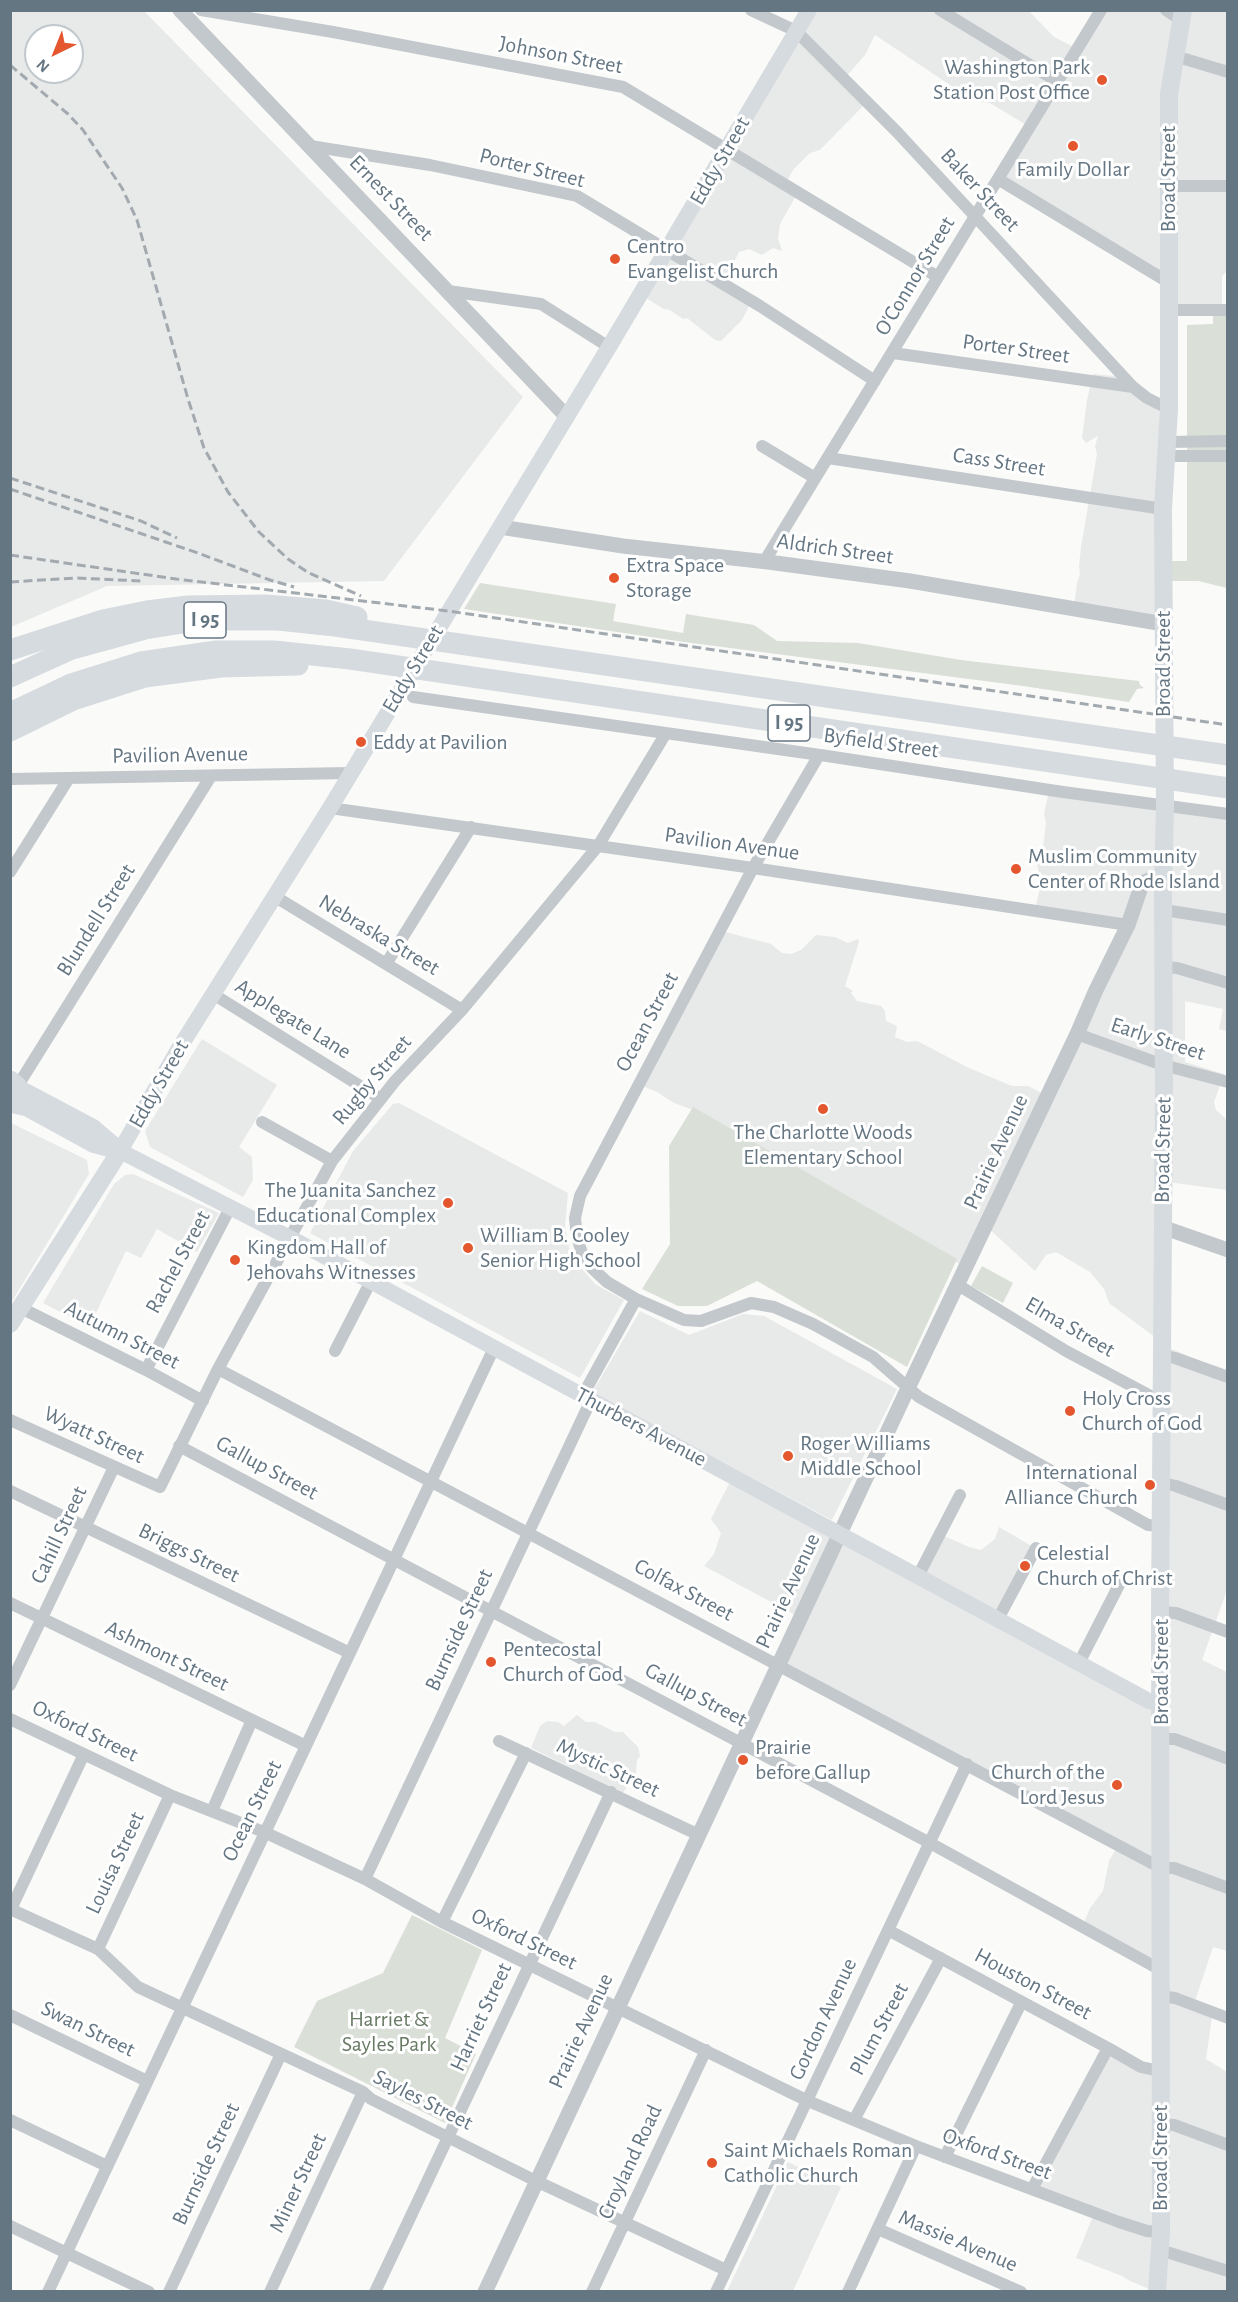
<!DOCTYPE html>
<html>
<head>
<meta charset="utf-8">
<style>
  body { margin:0 }
  #map { position:relative; width:1238px; height:2302px; overflow:hidden; background:#fafaf8; font-family:"Alegreya Sans",sans-serif }
  canvas { display:block }
  .frame { position:absolute; inset:0; border:12px solid #657683; pointer-events:none }
  .north { position:absolute; left:24px; top:24px; width:60px; height:60px; box-sizing:border-box; background:#fff; border:2px solid #c1c8cd; border-radius:50%; rotate:223deg; font-size:16px; font-weight:700; line-height:24px; text-align:center; color:#657683 }
  .north::after { content:''; display:block; margin:auto; width:21px; height:27px; background:#e4572e; clip-path:polygon(50% 0,100% 100%,50% 72%,0 100%) }
</style>
</head>
<body>
<div id="map">
<canvas width="1238" height="2302"></canvas>
<div class="frame"></div>
<div class="north">N</div>
</div>
<script>
const ctx = document.querySelector('canvas').getContext('2d');
ctx.lineJoin = 'round';
function fillPath(path, color) {
  ctx.fillStyle = color;
  ctx.fill(path, 'evenodd');
}
function poly(rows) {
  const path = new Path2D();
  for (const r of rows) {
    path.moveTo(r[0], r[1]);
    for (let i = 2; i < r.length; i += 2) path.lineTo(r[i], r[i + 1]);
  }
  return path;
}
function trace(path, color, width, dash) {
  ctx.strokeStyle = color;
  ctx.lineWidth = width;
  ctx.lineCap = dash ? 'butt' : 'round';
  ctx.setLineDash(dash || []);
  ctx.stroke(path);
}
function write(font, color, halo, rows, align = 'center') {
  ctx.font = font + ' "Alegreya Sans",sans-serif';
  ctx.lineWidth = 6;
  ctx.setLineDash([]);
  ctx.textBaseline = 'middle';
  ctx.strokeStyle = halo;
  ctx.fillStyle = color;
  for (const [text, x, y, turn = 0] of rows) {
    ctx.save();
    ctx.translate(x, y);
    ctx.rotate((+turn || 0) * Math.PI / 180);
    ctx.textAlign = isNaN(turn) ? turn : align;
    if (halo) ctx.strokeText(text, 0, 0);
    ctx.fillText(text, 0, 0);
    ctx.restore();
  }
}
fillPath(poly([
  [11,10,144,11,523,397,384,581,107,586,11,627],
  [36,36,72,36,72,72,36,72],
  [808,11,1029,11,1054,37,1074,47,1100,11,1227,11,1228,270,1222,276,1222,306,1169,306,1167,278,1000,179,1028,126,990,103,974,101,875,35,865,55,844,79,866,103,820,150,810,153,793,170,786,183,797,194,780,224,778,239,782,251,773,248,762,255,749,249,739,252,725,280,752,300,742,320,721,341,715,340,687,318,683,319,670,310,664,309,641,295],
  [1093,374,1124,377,1164,412,1169,621,1074,606,1077,583,1080,574,1079,566,1081,547,1097,454,1095,446,1098,436,1086,443,1082,438,1087,400],
  [1049,791,1227,812,1227,1031,1219,1029,1223,1009,1185,1001,1185,1062,1224,1074,1214,1102,1216,1110,1225,1118,1227,1125,1227,1190,1168,1182,1167,1346,1109,1303,1104,1289,1090,1272,1056,1252,1046,1255,1035,1271,986,1226,965,1266,946,1258,696,1111,674,1103,657,1092,640,1085,722,931,771,944,782,953,791,954,801,950,816,935,835,937,848,943,858,939,859,942,845,986,853,991,851,993,857,1001,881,1006,885,1011,886,1021,897,1026,895,1037,907,1042,917,1041,969,1068,1012,1086,1028,1086,1046,1095,1131,928,1035,909,1041,884,1037,864,1043,847,1046,823,1044,814],
  [202,1039,277,1085,239,1147,252,1157,253,1180,243,1197,150,1147,145,1131],
  [399,1103,568,1193,565,1227,569,1247,577,1263,595,1284,624,1300,580,1378,310,1233,353,1151,393,1104],
  [11,1123,87,1160,89,1174,11,1303],
  [133,1174,219,1213,197,1252,157,1229,141,1258,126,1251,89,1327,43,1303,114,1184,125,1175],
  [640,1311,689,1335,743,1314,764,1316,897,1389,832,1520,592,1393],
  [1169,1348,1227,1372,1228,1497,1225,1503,1228,1504,1227,1590,1202,1660,1227,1672,1227,1951,1213,1947,1195,2001,1213,2010,1206,2059,1227,2072,1227,2291,1154,2291,1130,2281,1122,2276,1076,2258,1095,2211,1035,2187,1106,2050,1163,2077,1166,1970,1084,1923,1090,1908,1103,1891,1109,1861,1117,1847,781,1665,801,1618,704,1566,714,1554,721,1533,711,1519,733,1476,917,1573,942,1535,969,1547,981,1550,995,1539,999,1527,1035,1548,999,1615,1162,1707],
  [577,1715,586,1722,595,1722,615,1732,623,1732,638,1747,640,1756,637,1760,636,1773,623,1793,531,1748,540,1726,547,1721,558,1722,564,1726],
  [788,2162,841,2187,793,2291,727,2291]
]), '#e8e9e9');
fillPath(poly([
  [1227,307,1227,588,1198,581,1170,581,1170,561,1187,561,1187,325,1213,324,1213,308],
  [480,583,616,604,613,621,683,633,686,614,754,625,777,641,858,643,961,660,1139,681,1140,685,1144,688,1137,689,1129,702,1023,686,684,642,464,609],
  [693,1107,957,1259,907,1367,757,1281,707,1306,678,1306,642,1289,670,1244,669,1146],
  [982,1266,1013,1283,1003,1303,971,1286],
  [412,1915,482,1950,445,2038,476,2054,445,2123,294,2047,317,2001,383,1973]
]), '#dadfd7');
trace(poly([
  [201,10,333,32,623,87,938,277],
  [751,10,796,31,897,132,1133,387,1147,398,1169,409],
  [940,10,1058,82],
  [1166,10,1181,20],
  [1175,56,1228,72],
  [310,146,430,165,577,196,760,306,875,381],
  [998,179,1168,282],
  [1168,186,1228,186],
  [448,291,541,304,609,347],
  [1168,310,1228,310],
  [893,353,1133,387],
  [1168,442,1228,441],
  [762,446,815,478],
  [1166,456,1228,456],
  [828,458,1163,509],
  [764,562,1101,10],
  [413,697,827,756,1063,792,1228,814],
  [819,755,753,868,580,1196,575,1218,577,1237,582,1253,592,1268,607,1282,636,1299,684,1320,701,1321,751,1303,774,1307,813,1324,873,1357,919,1397,1148,1525,1161,1526],
  [10,779,350,773],
  [330,808,753,868,1128,925],
  [10,872,69,778],
  [274,896,462,1010],
  [1164,910,1228,920],
  [386,964,471,827],
  [1164,967,1177,968,1228,983],
  [213,994,381,1099],
  [1077,1034,1163,1065,1228,1082],
  [17,1087,211,776],
  [262,1122,332,1161],
  [958,1285,1066,1351,1162,1402],
  [21,1308,146,1370,203,1401],
  [335,1351,371,1281],
  [1162,1355,1175,1358,1228,1377],
  [218,1369,1161,1868,1174,1868,1228,1888],
  [146,1370,231,1206],
  [583,1395,636,1299],
  [10,1420,160,1487,218,1369,332,1161,395,1081,462,1010,598,846,666,733],
  [179,1446,930,1843,1159,1969],
  [1163,1483,1176,1486,1228,1505],
  [10,1491,350,1653],
  [918,1576,960,1495],
  [10,1603,306,1746],
  [1160,1612,1176,1613,1228,1632],
  [998,1619,1036,1548],
  [1079,1663,1120,1583],
  [10,1685,114,1467],
  [10,1719,170,1795,264,1832,365,1879,442,1922,808,2101,916,2146,1119,2222,1147,2231,1161,2232],
  [1161,1739,1175,1739,1228,1759],
  [499,1741,699,1835],
  [212,1811,252,1720],
  [365,1879,591,1400],
  [10,1909,98,1949,138,1987,363,2092,371,2099,536,2181,726,2270],
  [11,1909,84,1754],
  [442,1922,526,1753],
  [888,1930,1108,2048,1141,2067,1160,2071],
  [98,1949,170,1795],
  [1160,1996,1175,1998,1228,2018],
  [10,2015,147,2081],
  [10,2120,107,2166],
  [854,2120,941,1958],
  [1160,2124,1174,2125,1228,2145],
  [945,2157,1021,2003],
  [1032,2189,1108,2048],
  [10,2226,149,2292],
  [878,2229,1021,2292],
  [1160,2250,1228,2271],
  [48,2292,494,1348],
  [169,2292,281,2054],
  [270,2292,363,2092],
  [375,2292,611,1792],
  [592,2292,706,2050],
  [716,2292,967,1764],
  [848,2292,916,2146]
]), '#c3c8cc', 12);
trace(poly([
  [180,10,567,417],
  [500,527,623,546,768,562,910,581,1164,624],
  [1162,1227,1228,1250],
  [485,2292,909,1386,1077,1034,1096,990,1128,925,1141,887,1146,881,1163,875]
]), '#c3c8cc', 15);
trace(poly([
  [809,10,609,347,330,808,178,1050,120,1151,298,1242,1149,1701,1160,1704]
]), '#d6dbdf', 16);
trace(poly([
  [10,1084,93,1128,120,1151],
  [12,1099,94,1144,113,1149],
  [10,1324,120,1151],
  [1157,2292,1161,2232,1160,1612,1164,1099,1163,890,1165,806,1163,509,1169,409,1169,94,1183,10]
]), '#d6dbdf', 18);
trace(poly([
  [10,650,103,620,147,611,188,606,266,605,326,610,357,617],
  [10,677,72,649,145,629,202,620,278,620,335,626,1228,755],
  [10,713,71,684,141,662,216,651,274,651,350,659,1228,788],
  [10,731,73,700,145,677,221,667,298,665],
  [10,1081,17,1087],
  [10,1102,23,1105]
]), '#d6dbdf', 21);
trace(poly([
  [10,65,68,114,83,130,122,188,137,220,188,399,204,448,228,492,259,532,288,559,309,573,361,596],
  [10,478,141,521,177,538],
  [10,489,198,553,270,580,294,587],
  [10,555,176,579,448,611,1228,725],
  [10,582,75,578,143,581]
]), '#a2aab0', 3, [9, 4.5]);
for (const [x, y, r, color] of [
  [1102,80,6,"#e4572e"],
  [1073,146,6,"#e4572e"],
  [615,259,6,"#e4572e"],
  [614,578,6,"#e4572e"],
  [361,742,6,"#e4572e"],
  [1016,869,6,"#e4572e"],
  [823,1109,6,"#e4572e"],
  [448,1203,6,"#e4572e"],
  [468,1248,6,"#e4572e"],
  [235,1260,6,"#e4572e"],
  [1070,1411,6,"#e4572e"],
  [788,1456,6,"#e4572e"],
  [1150,1485,6,"#e4572e"],
  [1025,1566,6,"#e4572e"],
  [491,1662,6,"#e4572e"],
  [743,1760,6,"#e4572e"],
  [1117,1785,6,"#e4572e"],
  [712,2163,6,"#e4572e"]
]) {
  const dot = new Path2D();
  dot.arc(x, y, r, 0, 2 * Math.PI);
  ctx.fillStyle = color;
  ctx.fill(dot);
  trace(dot, '#fff', 2);
}
for (const [x, y, w] of [
  [205,620,42],
  [789,723,42]
]) {
  const box = new Path2D();
  box.roundRect(x - w / 2, y - 18, w, 36, 4.5);
  ctx.fillStyle = '#fff';
  ctx.fill(box);
  trace(box, '#657683', 1.5);
}
write('bold 21px', '#657683', null, [
  ["I 95",205,620],
  ["I 95",789,723]
]);
write('22px', '#657683', '#fff', [
  ["Johnson Street",561,55,11],
  ["Eddy Street",720,161,-60],
  ["Porter Street",532,168,14],
  ["Broad Street",1168,179,-90],
  ["Baker Street",980,190,47],
  ["Ernest Street",391,198,46],
  ["O'Connor Street",915,276,-59],
  ["Porter Street",1016,349,8],
  ["Cass Street",999,462,9],
  ["Aldrich Street",835,549,8],
  ["Broad Street",1163,664,-90],
  ["Eddy Street",413,669,-59],
  ["Byfield Street",881,743,8],
  ["Pavilion Avenue",180,755,-1],
  ["Pavilion Avenue",732,844,8],
  ["Blundell Street",96,920,-58],
  ["Nebraska Street",379,935,31],
  ["Applegate Lane",293,1019,32],
  ["Ocean Street",647,1022,-62],
  ["Early Street",1158,1039,18],
  ["Rugby Street",372,1080,-50],
  ["Eddy Street",159,1084,-60],
  ["Broad Street",1163,1150,-89],
  ["Prairie Avenue",996,1152,-65],
  ["Rachel Street",178,1262,-62],
  ["Elma Street",1070,1327,30],
  ["Autumn Street",122,1335,27],
  ["Thurbers Avenue",641,1427,28],
  ["Wyatt Street",94,1435,25],
  ["Gallup Street",267,1468,28],
  ["Cahill Street",59,1535,-65],
  ["Briggs Street",189,1553,26],
  ["Colfax Street",684,1590,28],
  ["Prairie Avenue",788,1591,-65],
  ["Burnside Street",459,1630,-65],
  ["Ashmont Street",167,1656,26],
  ["Broad Street",1161,1672,-90],
  ["Gallup Street",696,1695,28],
  ["Oxford Street",85,1731,26],
  ["Mystic Street",608,1768,25],
  ["Ocean Street",252,1811,-64],
  ["Louisa Street",115,1863,-65],
  ["Oxford Street",524,1939,26],
  ["Houston Street",1033,1984,28],
  ["Harriet Street",481,2017,-65],
  ["Gordon Avenue",823,2019,-65],
  ["Swan Street",88,2029,26],
  ["Plum Street",879,2029,-62],
  ["Prairie Avenue",581,2031,-65],
  ["Sayles Street",423,2100,27],
  ["Oxford Street",997,2154,20],
  ["Broad Street",1160,2158,-90],
  ["Croyland Road",630,2162,-65],
  ["Burnside Street",206,2164,-65],
  ["Miner Street",298,2183,-65],
  ["Massie Avenue",958,2241,23]
]);
write('22px', '#657683', '#fff', [
  ["Washington Park",1090,67,"right"],
  ["Station Post Office",1090,92,"right"],
  ["Family Dollar",1073,169,"center"],
  ["Centro",627,246],
  ["Evangelist Church",627,271],
  ["Extra Space",626,565],
  ["Storage",626,590],
  ["Eddy at Pavilion",373,742],
  ["Muslim Community",1028,856],
  ["Center of Rhode Island",1028,881],
  ["The Charlotte Woods",823,1132,"center"],
  ["Elementary School",823,1157,"center"],
  ["The Juanita Sanchez",436,1190,"right"],
  ["Educational Complex",436,1215,"right"],
  ["William B. Cooley",480,1235],
  ["Senior High School",480,1260],
  ["Kingdom Hall of",247,1247],
  ["Jehovahs Witnesses",247,1272],
  ["Holy Cross",1082,1398],
  ["Church of God",1082,1423],
  ["Roger Williams",800,1443],
  ["Middle School",800,1468],
  ["International",1138,1472,"right"],
  ["Alliance Church",1138,1497,"right"],
  ["Celestial",1037,1553],
  ["Church of Christ",1037,1578],
  ["Pentecostal",503,1649],
  ["Church of God",503,1674],
  ["Prairie",755,1747],
  ["before Gallup",755,1772],
  ["Church of the",1105,1772,"right"],
  ["Lord Jesus",1105,1797,"right"],
  ["Saint Michaels Roman",724,2150],
  ["Catholic Church",724,2175]
], 'left');
write('22px', '#687a64', '#fff', [
  ["Harriet &",389,2019],
  ["Sayles Park",389,2044]
]);
</script>
</body>
</html>
